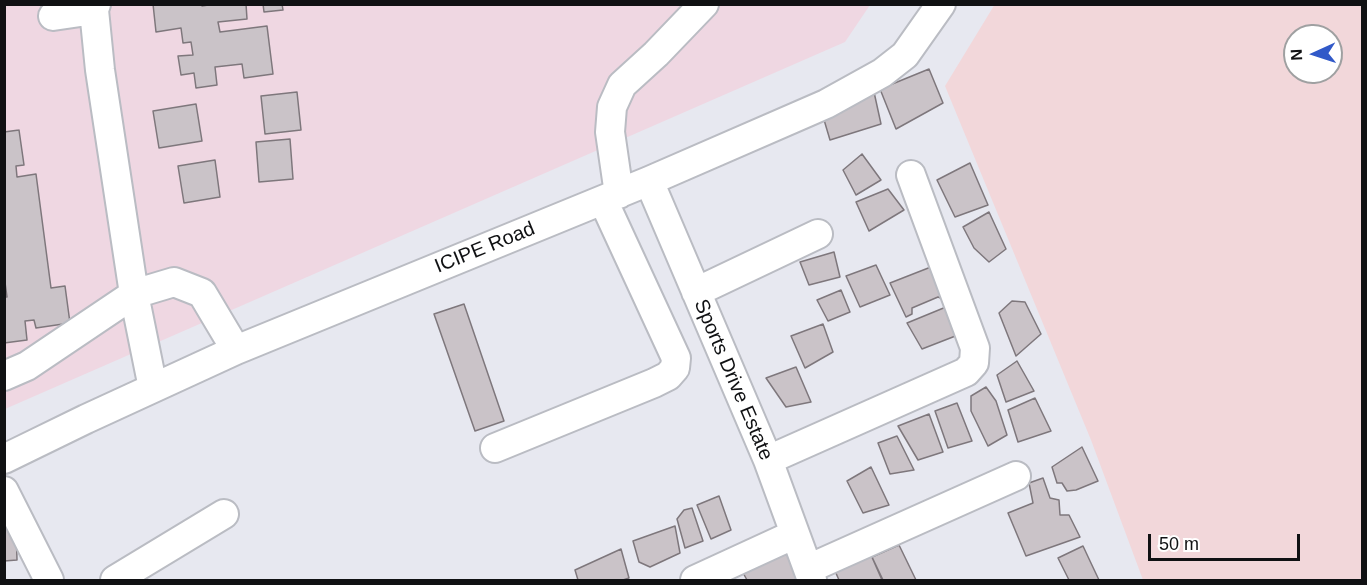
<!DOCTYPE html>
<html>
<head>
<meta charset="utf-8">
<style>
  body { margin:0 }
  #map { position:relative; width:1367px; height:585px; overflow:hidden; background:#e7e8f0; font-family:Arial,sans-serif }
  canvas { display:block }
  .frame { position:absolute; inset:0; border:6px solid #101113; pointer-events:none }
  .north { position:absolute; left:1283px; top:24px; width:60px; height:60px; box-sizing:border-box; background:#fff; border:2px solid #9fa0a1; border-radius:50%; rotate:267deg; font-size:16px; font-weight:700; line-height:24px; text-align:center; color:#101113 }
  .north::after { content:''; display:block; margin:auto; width:21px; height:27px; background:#3159c8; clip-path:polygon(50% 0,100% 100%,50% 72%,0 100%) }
  .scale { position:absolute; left:1148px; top:534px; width:152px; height:27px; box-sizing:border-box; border:3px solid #101113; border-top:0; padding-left:8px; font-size:18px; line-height:21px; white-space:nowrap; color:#101113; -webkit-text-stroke:4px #fff; paint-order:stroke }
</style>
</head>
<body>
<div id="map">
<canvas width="1367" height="585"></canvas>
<div class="frame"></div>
<div class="north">N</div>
<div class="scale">50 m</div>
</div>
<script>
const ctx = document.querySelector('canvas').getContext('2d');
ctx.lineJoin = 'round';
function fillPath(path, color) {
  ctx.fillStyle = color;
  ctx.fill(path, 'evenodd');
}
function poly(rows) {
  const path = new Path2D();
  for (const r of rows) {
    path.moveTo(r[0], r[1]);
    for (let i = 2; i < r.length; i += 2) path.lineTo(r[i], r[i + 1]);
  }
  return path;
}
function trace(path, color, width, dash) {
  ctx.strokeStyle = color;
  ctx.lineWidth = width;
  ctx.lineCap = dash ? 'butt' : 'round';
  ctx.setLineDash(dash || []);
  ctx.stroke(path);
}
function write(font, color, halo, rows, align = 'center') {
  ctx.font = font + ' Arial,sans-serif';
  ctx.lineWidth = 5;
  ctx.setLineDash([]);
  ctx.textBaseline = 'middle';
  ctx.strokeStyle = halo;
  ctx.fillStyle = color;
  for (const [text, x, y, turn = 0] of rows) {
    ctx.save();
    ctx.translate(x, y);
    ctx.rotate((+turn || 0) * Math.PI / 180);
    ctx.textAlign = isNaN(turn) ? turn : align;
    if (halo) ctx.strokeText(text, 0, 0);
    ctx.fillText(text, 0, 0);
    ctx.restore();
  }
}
fillPath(poly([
  [5,5,870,5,845,42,5,409]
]), '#efd7e2');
fillPath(poly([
  [995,4,1362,5,1362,580,1143,580,1091,440,945,86],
  [1295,36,1331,36,1331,72,1295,72]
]), '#f2d7da');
const building = poly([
  [153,4,202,4,202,6,215,4,246,4,247,19,218,22,220,32,267,26,273,74,244,78,242,64,215,67,217,85,196,88,194,73,181,75,178,56,193,55,191,42,183,43,181,28,156,32,153,4],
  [263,4,282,4,283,10,264,12,263,4],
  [929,69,943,103,896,129,880,89,929,69],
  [297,92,301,130,265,134,261,96,297,92],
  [874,92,881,124,830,140,822,113,874,92],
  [196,104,202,141,159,148,153,111,196,104],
  [19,130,24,165,16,166,17,177,36,174,51,288,65,286,70,323,36,328,34,320,25,321,27,340,4,343,4,297,7,297,4,275,4,132,19,130],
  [290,139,293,179,259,182,256,142,290,139],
  [862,154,881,180,856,195,843,170,862,154],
  [215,160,220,197,184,203,178,166,215,160],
  [970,163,988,205,955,217,937,180,970,163],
  [888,189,904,210,869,231,856,202,888,189],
  [989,212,1006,249,989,262,974,248,963,227,989,212],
  [834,252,840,277,809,285,800,262,834,252],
  [876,265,890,295,860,307,846,276,876,265],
  [936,265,943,299,938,297,912,308,912,314,906,317,890,283,936,265],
  [841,290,850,312,828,321,817,300,841,290],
  [1012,301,1025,302,1041,334,1016,356,999,313,1012,301],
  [464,304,504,421,475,431,434,314,464,304],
  [946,307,958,335,922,349,907,323,946,307],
  [823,324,833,352,805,368,791,336,823,324],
  [1017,361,1034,391,1006,402,997,375,1017,361],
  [796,367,811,402,786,407,766,378,796,367],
  [986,387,996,401,1007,435,988,446,971,411,971,396,986,387],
  [1035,398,1051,431,1018,442,1008,410,1035,398],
  [957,403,972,441,948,448,935,411,957,403],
  [929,414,943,452,918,460,898,426,929,414],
  [897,436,914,470,890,474,878,443,897,436],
  [1082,447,1098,481,1076,490,1067,491,1062,483,1057,483,1052,467,1082,447],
  [871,467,889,505,863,513,847,481,871,467],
  [1043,478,1050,498,1059,500,1060,515,1069,515,1080,537,1026,556,1008,513,1033,503,1029,483,1043,478],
  [719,496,731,530,711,539,697,505,719,496],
  [692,508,703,541,685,548,677,519,684,510,692,508],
  [16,526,17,560,4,561,4,527,16,526],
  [675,526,680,553,650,567,639,562,633,541,675,526],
  [899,545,916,580,883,580,872,557,899,545],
  [1083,546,1090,561,1099,580,1069,580,1058,558,1083,546],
  [621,549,629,578,623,580,578,580,575,570,621,549],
  [792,552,803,578,797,580,747,580,742,571,792,552],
  [871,555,882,580,839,580,835,571,871,555]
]);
fillPath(building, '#cac3c8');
trace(building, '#7e777c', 1.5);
const minor = poly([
  [96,4,94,10,100,70,134,294,153,388],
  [53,16,94,10],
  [649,181,768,460,812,580],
  [619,194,610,132,612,107,622,85,656,54,704,4],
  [696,292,818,234],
  [4,376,27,366,134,294,174,282,202,293,236,350],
  [495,448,654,383,668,376,675,368,676,358,603,200],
  [4,459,86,419,236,350,649,181,826,104,882,73,905,55,941,4],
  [768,460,966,372,974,363,975,348,911,175],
  [4,491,49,580],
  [808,569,1016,476],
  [115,580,224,514],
  [695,580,795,534]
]);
trace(minor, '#babcc3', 32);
trace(minor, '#fff', 28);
write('20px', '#101113', '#fff', [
  ["ICIPE Road",485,248,-22],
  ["Sports Drive Estate",733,380,67]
]);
</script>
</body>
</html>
